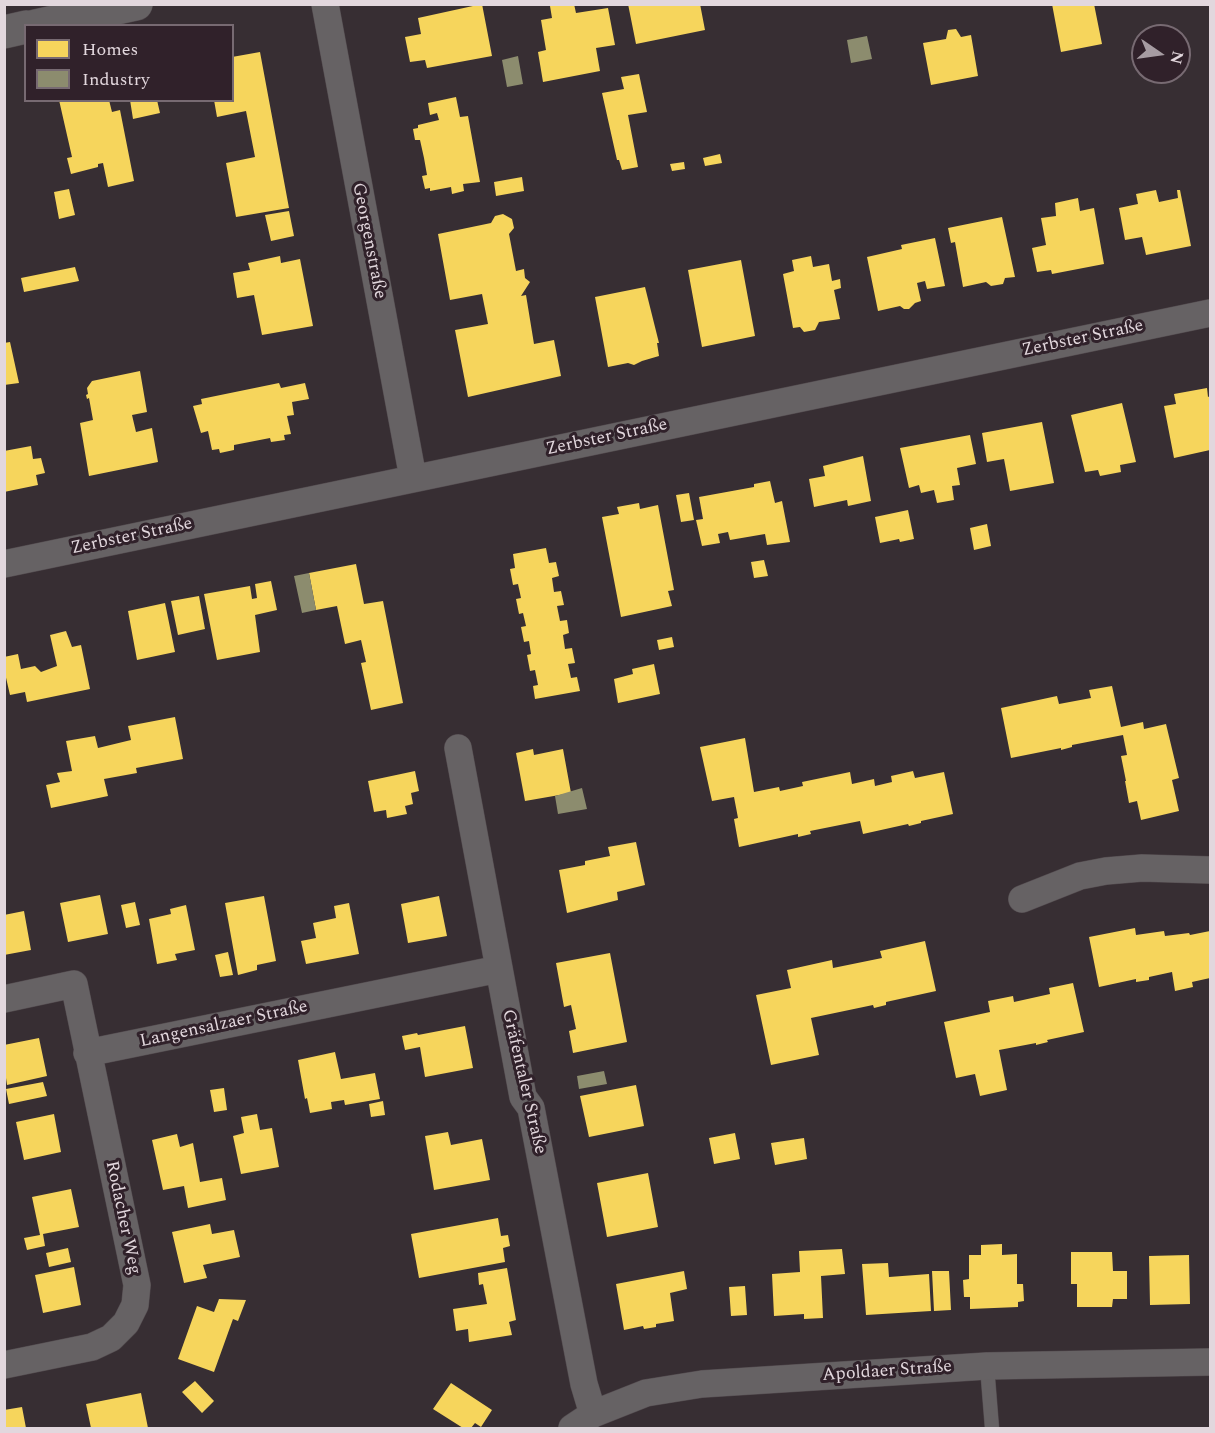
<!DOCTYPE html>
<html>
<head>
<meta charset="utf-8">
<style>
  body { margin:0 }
  #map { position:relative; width:1215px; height:1433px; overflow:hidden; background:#372e33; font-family:Spectral,serif }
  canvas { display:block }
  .frame { position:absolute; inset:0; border:6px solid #e2d7dd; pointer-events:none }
  .legend { position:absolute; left:24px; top:24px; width:210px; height:78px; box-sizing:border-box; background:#30212a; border:2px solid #776a72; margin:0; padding:8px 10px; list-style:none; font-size:18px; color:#e2d7dd }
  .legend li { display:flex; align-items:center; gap:12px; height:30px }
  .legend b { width:30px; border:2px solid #776a72 }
  .north { position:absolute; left:1131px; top:24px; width:60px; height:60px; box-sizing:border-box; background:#30212a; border:2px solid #776a72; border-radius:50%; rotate:103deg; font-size:16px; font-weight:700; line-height:24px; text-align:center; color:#e2d7dd }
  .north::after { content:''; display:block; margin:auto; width:21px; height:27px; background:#a69ca2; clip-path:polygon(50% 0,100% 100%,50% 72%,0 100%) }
</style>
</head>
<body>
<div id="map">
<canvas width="1215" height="1433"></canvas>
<div class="frame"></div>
<ul class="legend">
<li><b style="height:16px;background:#f6d55c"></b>Homes</li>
<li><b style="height:16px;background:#8c8c6e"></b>Industry</li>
</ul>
<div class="north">N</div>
</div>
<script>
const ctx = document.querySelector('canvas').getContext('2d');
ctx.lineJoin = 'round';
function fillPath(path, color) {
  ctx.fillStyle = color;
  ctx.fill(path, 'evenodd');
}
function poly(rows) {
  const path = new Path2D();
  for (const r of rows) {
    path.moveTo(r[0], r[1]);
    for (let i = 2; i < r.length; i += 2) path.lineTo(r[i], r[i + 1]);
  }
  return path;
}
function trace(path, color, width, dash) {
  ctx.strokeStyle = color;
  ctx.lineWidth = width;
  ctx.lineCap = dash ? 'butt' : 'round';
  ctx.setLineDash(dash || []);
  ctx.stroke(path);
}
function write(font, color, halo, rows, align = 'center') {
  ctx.font = font + ' Spectral,serif';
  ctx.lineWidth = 6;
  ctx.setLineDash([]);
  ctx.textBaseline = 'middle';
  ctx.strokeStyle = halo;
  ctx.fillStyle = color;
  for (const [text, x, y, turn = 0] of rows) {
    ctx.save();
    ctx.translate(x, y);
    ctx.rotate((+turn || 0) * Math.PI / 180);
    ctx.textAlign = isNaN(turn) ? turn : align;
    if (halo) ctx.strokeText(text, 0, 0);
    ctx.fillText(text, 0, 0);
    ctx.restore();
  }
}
fillPath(poly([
  [482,4,492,56,427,68,425,60,410,62,405,37,421,34,418,18],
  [559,4,574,4,576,13,608,8,615,45,596,48,600,71,543,82,538,52,546,50,541,20,552,18,550,6],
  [628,4,700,4,705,30,636,44],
  [1052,4,1094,4,1102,44,1061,52],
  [956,29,961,37,971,35,978,76,931,85,923,43,946,39,948,30],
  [260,52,289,208,236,217,226,163,255,157,246,111,217,117,214,100,232,100,232,57],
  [639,74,647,112,628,115,638,167,622,170,619,160,617,160,602,93,624,89,621,77],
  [456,97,460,117,468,116,480,182,463,184,464,191,452,194,451,187,430,191,430,188,425,189,422,176,427,175,424,158,420,140,415,140,413,129,418,128,418,125,439,120,437,113,430,115,428,103],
  [59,100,109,100,112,112,120,110,134,181,108,187,103,163,98,164,98,167,71,174,67,158,72,157],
  [130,100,157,100,160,113,133,119],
  [720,154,722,163,705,166,703,158],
  [684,162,685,169,672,171,670,164],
  [522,177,524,191,496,196,494,182],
  [69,189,75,215,59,219,54,192],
  [1156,190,1159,202,1178,198,1177,190,1180,190,1191,246,1146,255,1142,237,1125,240,1119,208,1138,204,1136,194],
  [1078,198,1080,211,1094,208,1104,264,1052,274,1051,270,1037,272,1032,248,1046,245,1041,218,1056,216,1055,203],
  [289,211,294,236,271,241,265,215],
  [503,214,512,219,514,228,509,234,516,271,524,269,525,278,530,282,521,296,526,295,534,344,554,340,561,376,468,397,455,330,488,324,482,294,450,300,438,234,491,223,495,216],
  [1002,217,1015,277,1005,278,1003,284,991,286,986,282,963,287,955,242,951,243,948,228],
  [935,238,945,286,927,289,925,281,917,283,921,301,915,303,909,309,904,309,900,306,878,311,867,257,902,249,901,245],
  [280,256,281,263,300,259,313,326,262,335,254,295,237,298,233,273,250,270,248,263],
  [811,256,813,267,829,264,832,281,840,279,841,288,834,290,840,319,819,322,815,330,804,332,800,327,793,328,783,274,794,271,792,260],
  [741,260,755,336,702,347,688,270],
  [75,267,79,281,24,292,21,278],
  [645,287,659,343,657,343,659,356,642,361,634,365,628,363,608,367,595,297],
  [10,342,19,383,4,385,4,343],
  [140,371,147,412,132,415,136,432,152,428,158,462,89,476,80,423,93,420,89,398,87,399,86,395,88,394,87,388,92,381],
  [279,383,281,388,305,383,309,399,292,402,294,415,287,416,291,434,284,435,285,440,271,442,270,438,234,445,234,450,220,453,219,449,212,450,208,431,201,433,193,406,202,404,201,399],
  [1207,388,1208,397,1210,396,1210,450,1174,458,1164,406,1176,404,1174,394],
  [1122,403,1136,462,1120,465,1121,472,1100,476,1098,470,1085,472,1071,415],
  [1042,422,1054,483,1010,491,1004,459,987,462,982,433],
  [970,435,976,464,957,468,960,485,952,486,954,500,937,503,934,490,921,493,919,485,909,488,900,448],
  [31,446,33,459,41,458,45,473,36,475,38,485,4,492,4,451],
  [863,456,871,501,848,506,847,500,814,507,809,479,825,476,823,466],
  [770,481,775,503,782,501,790,542,767,545,765,534,730,540,728,532,718,534,720,543,702,546,696,520,703,519,699,497,754,487,754,484],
  [689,493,694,520,681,522,676,495],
  [639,503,640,509,658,505,674,590,668,591,672,606,621,617,602,517,619,514,617,507],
  [908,510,914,539,900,542,899,539,880,543,875,517],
  [987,524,991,546,974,550,970,528],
  [546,548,549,563,556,562,559,576,552,578,554,592,561,591,564,605,557,606,560,621,567,620,569,633,563,635,565,649,572,648,575,663,568,664,571,678,577,677,580,691,535,699,533,686,538,685,535,670,530,671,527,655,531,654,529,641,524,642,521,627,526,626,523,613,519,614,516,599,521,598,518,584,513,585,510,569,515,568,513,554],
  [764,560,768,576,754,578,751,562],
  [356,564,364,604,383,601,403,703,371,710,361,663,366,662,361,640,345,644,337,606,316,610,309,573],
  [271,581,277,610,255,615,260,652,217,660,204,594,250,586,252,599,257,598,255,584],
  [199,596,205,629,178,635,171,601],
  [165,603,175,652,137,660,128,611],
  [66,631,72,647,81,645,90,689,27,702,25,692,10,695,4,669,4,657,18,654,21,669,35,666,41,672,57,666,50,635],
  [672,637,674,647,659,650,657,640],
  [654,664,660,694,618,703,614,679,633,674,632,669],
  [1112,686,1121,727,1143,722,1144,729,1166,724,1179,778,1172,780,1179,811,1141,820,1137,801,1129,803,1125,781,1126,781,1121,756,1127,755,1123,735,1072,745,1072,747,1061,750,1061,748,1011,758,1001,708,1057,696,1059,704,1091,698,1089,690],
  [175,717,183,759,136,768,137,773,104,779,108,796,51,808,46,785,60,782,57,773,72,771,66,741,95,736,98,748,131,740,128,726],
  [745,738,754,792,779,787,780,791,803,786,802,782,850,772,852,784,874,779,875,786,892,782,891,776,913,771,915,778,944,772,953,814,921,821,921,823,909,826,908,824,863,834,860,821,810,831,811,834,798,837,798,834,739,847,734,819,738,818,734,797,712,801,700,747],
  [533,749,534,755,563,749,571,793,525,801,516,753],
  [415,771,419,791,411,793,413,804,405,806,407,814,387,818,386,810,374,812,368,781],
  [636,842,645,885,617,892,618,900,567,913,559,870,585,865,585,861,610,856,608,847],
  [100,895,108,934,68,942,60,903],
  [264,896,276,961,257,965,257,970,238,975,225,903],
  [439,896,447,936,408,943,401,904],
  [135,902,140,925,126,928,121,905],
  [349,903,359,954,306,964,301,941,316,938,313,923,336,918,334,906],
  [186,905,195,950,175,954,177,960,157,964,149,919,171,914,170,909],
  [24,911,31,950,4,955,4,915],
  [1135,928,1136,935,1164,931,1165,936,1189,933,1190,935,1210,931,1210,978,1192,982,1193,987,1175,991,1172,972,1149,977,1149,980,1136,982,1136,979,1099,987,1089,937],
  [925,941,936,991,886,1002,886,1005,874,1008,873,1005,811,1018,819,1055,771,1065,756,995,791,988,787,970,832,960,833,968,882,958,880,951],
  [228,952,233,975,220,977,215,955],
  [610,953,627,1042,573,1053,569,1031,576,1029,571,1005,564,1007,556,963],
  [1073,983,1084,1032,1047,1040,1048,1042,1036,1045,1036,1043,999,1050,1007,1090,980,1096,975,1074,956,1078,944,1022,990,1012,988,1001,1013,996,1014,1002,1050,994,1049,988],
  [465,1026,473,1068,425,1077,420,1047,405,1050,402,1036,417,1033,418,1035],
  [39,1038,47,1076,7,1085,6,1078,4,1078,4,1045],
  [335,1052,341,1079,375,1073,380,1099,345,1105,344,1100,331,1102,332,1109,310,1113,307,1098,305,1099,298,1060],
  [43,1082,47,1096,9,1104,6,1089],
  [636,1085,644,1126,589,1137,580,1096],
  [224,1088,227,1110,214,1112,210,1090],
  [383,1101,385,1115,371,1117,369,1104],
  [54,1114,61,1152,24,1160,16,1122],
  [257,1114,260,1130,272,1128,279,1167,241,1174,233,1136,244,1133,241,1117],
  [448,1132,451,1145,482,1139,490,1180,434,1190,425,1136],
  [735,1133,740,1159,714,1164,709,1138],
  [177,1134,180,1147,193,1143,200,1182,222,1178,226,1200,188,1208,184,1186,163,1190,152,1140],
  [804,1138,807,1159,775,1165,771,1143],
  [648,1173,658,1227,607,1237,597,1183],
  [71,1189,79,1227,43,1234,45,1246,27,1250,24,1238,40,1235,32,1197],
  [498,1218,501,1236,508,1235,510,1246,503,1248,505,1262,419,1278,411,1234],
  [210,1224,212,1234,234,1230,240,1257,203,1265,207,1278,184,1283,172,1232],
  [1002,1244,1002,1255,1017,1254,1017,1284,1023,1284,1024,1301,1018,1302,1018,1307,970,1309,970,1297,964,1297,963,1280,969,1279,969,1255,981,1255,981,1245],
  [68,1248,71,1262,49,1267,46,1253],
  [842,1249,845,1274,821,1276,823,1318,804,1319,804,1314,774,1316,772,1274,800,1272,799,1251],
  [1071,1252,1112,1252,1113,1271,1127,1271,1127,1299,1113,1299,1112,1307,1077,1307,1077,1284,1071,1284],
  [1189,1255,1190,1304,1150,1305,1149,1256],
  [888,1263,889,1277,929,1274,931,1311,866,1315,862,1264],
  [74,1267,81,1305,43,1313,35,1275],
  [507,1268,516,1320,509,1322,512,1335,469,1342,468,1329,456,1331,453,1309,487,1304,483,1284,479,1285,478,1273],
  [684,1271,687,1289,670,1293,674,1321,656,1324,656,1327,644,1329,643,1326,624,1330,616,1284],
  [932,1271,949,1271,951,1310,934,1311],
  [745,1286,747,1315,731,1316,729,1287],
  [219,1299,246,1300,238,1321,233,1319,214,1372,178,1359,197,1306,214,1312],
  [195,1381,214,1401,202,1413,182,1392],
  [451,1383,492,1410,481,1427,475,1423,471,1428,463,1428,433,1409],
  [141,1393,148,1428,91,1428,86,1404],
  [22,1407,26,1428,4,1428,4,1410]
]), '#f6d55c');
fillPath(poly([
  [867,36,872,59,851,63,847,40],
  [518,56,523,84,507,87,502,60],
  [309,573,316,610,302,613,294,576],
  [582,788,587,809,558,814,555,796],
  [604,1071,607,1084,579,1089,577,1076]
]), '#8c8c6e');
const service = poly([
  [987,1366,992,1428]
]);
const minor = poly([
  [325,4,413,478],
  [4,564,1210,313],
  [458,748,523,1097,531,1108,584,1384,593,1414],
  [1022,899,1080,876,1106,871,1142,868,1210,870],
  [4,999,74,984,137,1285,135,1305,126,1323,111,1338,92,1347,4,1365],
  [87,1053,499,969],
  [572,1428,593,1414,646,1393,702,1384,987,1366,1210,1362]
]);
const tertiary = poly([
  [35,26,136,4],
  [4,32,26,27]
]);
trace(service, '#524a4e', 15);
trace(minor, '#524a4e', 28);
trace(tertiary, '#524a4e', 34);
trace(service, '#666264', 14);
trace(minor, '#666264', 27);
trace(tertiary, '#666264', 33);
write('18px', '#e2d7dd', '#30212a', [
  ["Georgenstraße",368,241,79],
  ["Zerbster Straße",1083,339,-12],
  ["Zerbster Straße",607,438,-12],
  ["Zerbster Straße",132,537,-12],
  ["Langensalzaer Straße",224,1025,-12],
  ["Gräfentaler Straße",523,1082,77],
  ["Rodacher Weg",122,1218,78],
  ["Apoldaer Straße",887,1372,-4]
]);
</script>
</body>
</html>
